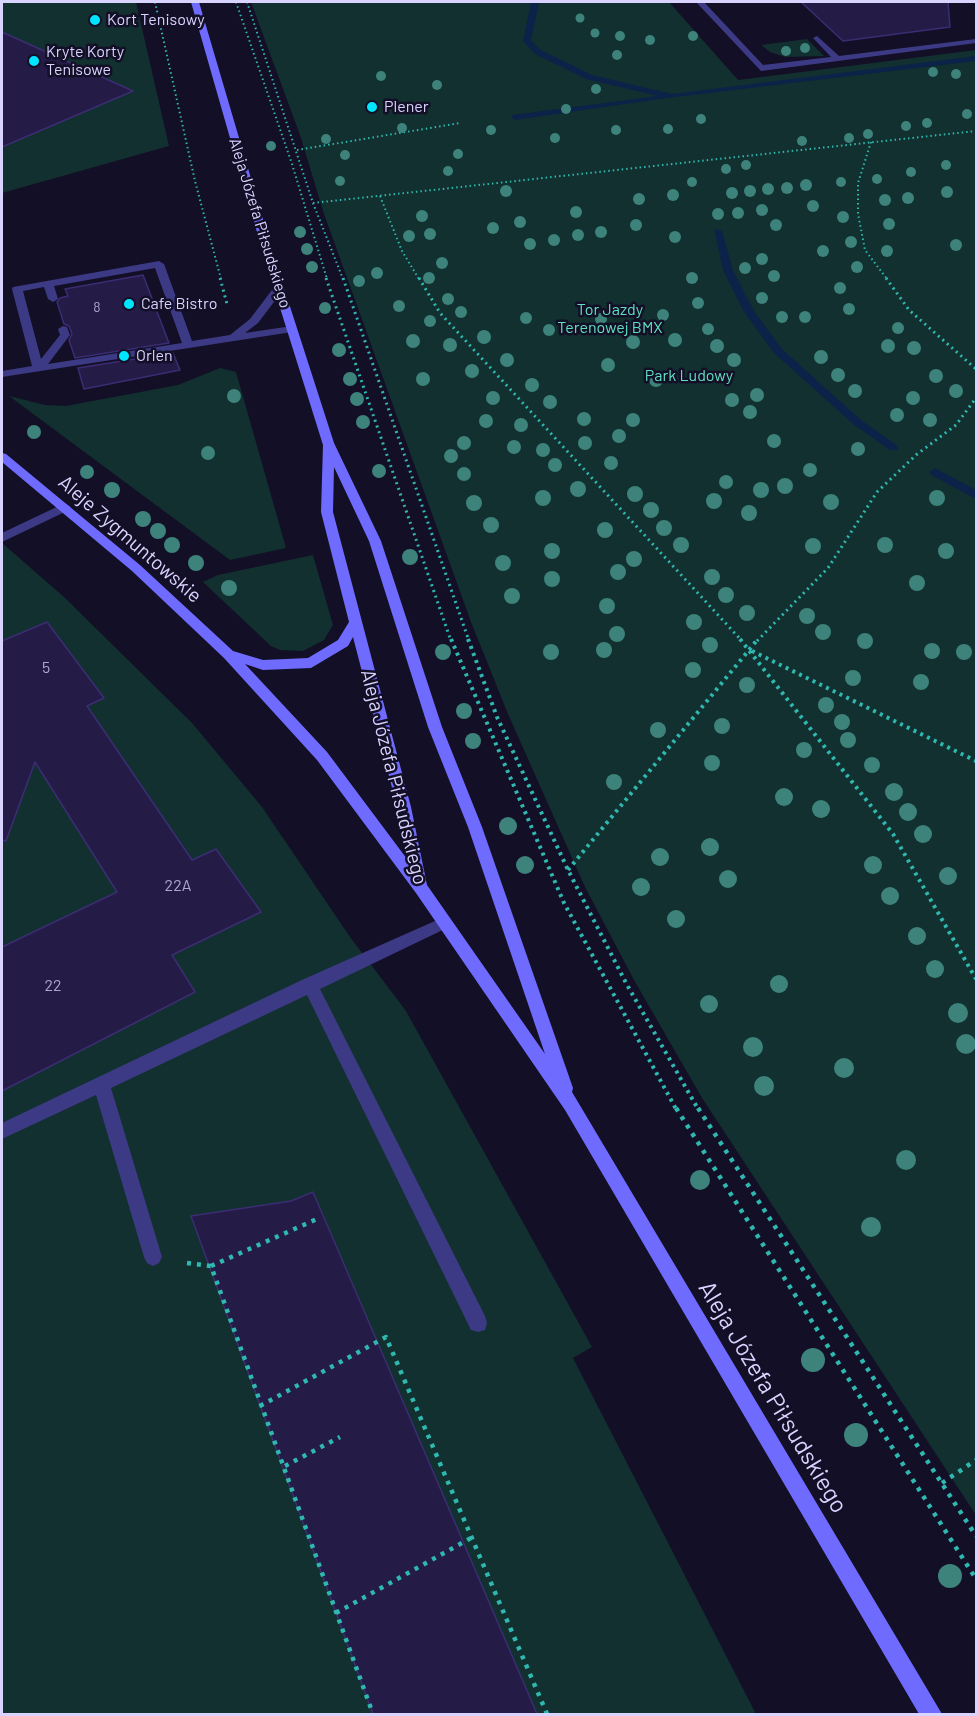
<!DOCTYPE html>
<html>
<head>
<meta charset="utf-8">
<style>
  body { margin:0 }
  #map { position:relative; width:978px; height:1716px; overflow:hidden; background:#130f26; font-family:Barlow,sans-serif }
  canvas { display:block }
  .frame { position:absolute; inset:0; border:3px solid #d9d4ff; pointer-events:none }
</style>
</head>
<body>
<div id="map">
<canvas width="978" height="1716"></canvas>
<div class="frame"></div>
</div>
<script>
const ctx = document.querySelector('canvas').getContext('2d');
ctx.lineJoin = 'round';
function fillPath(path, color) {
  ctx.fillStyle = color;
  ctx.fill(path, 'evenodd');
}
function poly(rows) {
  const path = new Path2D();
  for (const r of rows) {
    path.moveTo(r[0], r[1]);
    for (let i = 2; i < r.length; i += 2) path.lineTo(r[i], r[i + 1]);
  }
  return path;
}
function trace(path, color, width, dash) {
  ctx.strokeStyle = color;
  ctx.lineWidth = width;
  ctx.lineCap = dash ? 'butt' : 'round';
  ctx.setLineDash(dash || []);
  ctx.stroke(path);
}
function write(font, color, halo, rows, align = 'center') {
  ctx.font = font + ' Barlow,sans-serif';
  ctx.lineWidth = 5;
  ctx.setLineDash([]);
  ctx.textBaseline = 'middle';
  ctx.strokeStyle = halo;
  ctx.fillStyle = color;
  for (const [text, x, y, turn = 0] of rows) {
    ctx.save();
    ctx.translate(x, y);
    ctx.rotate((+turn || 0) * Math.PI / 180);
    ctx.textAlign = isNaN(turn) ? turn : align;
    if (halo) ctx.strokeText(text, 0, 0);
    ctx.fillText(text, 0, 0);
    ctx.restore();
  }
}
fillPath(poly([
  [2,2,136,2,169,146,2,193],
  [251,2,669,2,738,80,976,50,976,1515,702,1098,634,980,585,887,508,714,471,622,324,214,300,135],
  [807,39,824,56,785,57,770,52,761,45],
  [220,368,236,372,286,548,230,560,9,396,45,405,66,406,178,385],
  [2,543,64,597,192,723,262,807,350,937,406,1011,592,1347,573,1358,756,1714,2,1714],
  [313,555,333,625,324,640,303,651,280,650,271,646,203,582,218,575]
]), '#12302f');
fillPath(poly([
  [531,2,539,2,531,41,541,50,592,75,672,94,976,56,976,61,667,98,515,120,511,117,512,115,658,96,586,79,535,54,523,41,531,2],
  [714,229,722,231,733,270,754,311,782,349,861,420,898,446,898,450,890,450,853,424,774,353,744,312,723,270,714,229],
  [935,468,976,490,976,499,931,475,929,472,935,468]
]), '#0c2248');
const building = poly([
  [801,2,948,2,950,27,843,41,801,2],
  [2,32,133,91,2,147,2,32],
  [143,275,169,343,75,358,69,340,72,334,69,326,64,324,57,302,60,298,68,296,65,289,143,275],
  [173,353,180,370,84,389,78,368,173,353],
  [47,622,104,698,87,706,192,860,216,849,261,912,172,955,195,992,2,1091,2,947,117,892,35,762,6,841,2,840,2,641,47,622],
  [313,1192,537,1714,373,1714,191,1216,291,1201,313,1192]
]);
fillPath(building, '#241b47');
trace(building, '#3b2d73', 1.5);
trace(poly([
  [155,2,195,181,221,279],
  [236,2,292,164,327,279],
  [247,2,313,203,343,279],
  [871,142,858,183,858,214,865,250,887,279],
  [297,150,460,123],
  [380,196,402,251,419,279],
  [313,203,976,131]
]), '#2fb8b0', 2, [1.5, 3]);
trace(poly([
  [220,278,227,304],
  [326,278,451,641],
  [343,278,469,641],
  [419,278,440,313,742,641],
  [886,278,909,310,976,369],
  [757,641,828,568,877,492,916,455,956,425,976,398]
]), '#2fb8b0', 3, [2, 4]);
trace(poly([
  [451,639,564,903,676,1109],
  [468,639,497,717,568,870,626,983,698,1109],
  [740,639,893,834,976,979],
  [752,651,976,761],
  [568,870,758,639]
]), '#2fb8b0', 4, [3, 4.5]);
trace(poly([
  [676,1108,976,1579],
  [698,1108,976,1536],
  [187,1263,211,1266,373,1714],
  [211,1266,317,1219],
  [260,1406,386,1337,547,1714],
  [285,1466,340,1437],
  [942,1483,976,1460],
  [336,1613,471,1538]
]), '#2fb8b0', 4.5, [4, 6]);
fillPath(poly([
  [696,2,704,2,763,65,831,57,813,38,817,36,839,56,976,39,976,43,761,71,696,2],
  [159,261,164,264,192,341,230,335,250,319,275,286,279,285,284,288,283,290,258,323,245,333,292,326,297,329,292,332,2,377,2,371,32,366,12,289,13,287,159,261],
  [155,268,182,343,48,364,70,335,67,327,63,326,58,329,60,335,41,359,23,291,44,287,48,299,53,302,58,299,54,286,155,268],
  [65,503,71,507,69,510,2,542,2,533,65,503],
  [444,917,449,919,452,923,449,927,320,989,485,1316,487,1323,485,1330,478,1332,471,1330,307,995,111,1088,162,1257,159,1263,153,1266,147,1263,144,1257,96,1095,2,1139,2,1123,304,979,444,917]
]), '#3d3a85');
fillPath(poly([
  [191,2,199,2,275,260,334,443,381,541,442,727,482,827,573,1088,572,1092,942,1714,919,1714,565,1110,416,893,317,760,224,658,132,571,2,462,2,453,6,454,140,565,233,651,263,660,308,658,338,640,349,622,321,512,323,445,265,260,191,2],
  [334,467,369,541,428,727,468,827,545,1054,427,885,411,807,333,512,334,467],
  [353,637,397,807,407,859,327,752,245,664,263,670,311,668,348,646,353,637]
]), '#6f6bff');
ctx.fillStyle = '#3d827b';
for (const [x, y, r] of [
  [580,18,4.5],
  [595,33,4.5],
  [620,36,5],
  [693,36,5],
  [650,40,5],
  [805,48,5],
  [786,51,5],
  [617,55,5],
  [933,72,5],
  [956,74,5],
  [381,76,5],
  [437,85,5],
  [596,89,5],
  [566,109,5],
  [967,114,5],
  [701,119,5],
  [927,123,5],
  [906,126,5],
  [402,128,5],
  [668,129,5],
  [491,130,5],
  [616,130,5],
  [868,134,5],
  [555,138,5],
  [849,138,5],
  [326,139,5],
  [802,141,5],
  [271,146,5],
  [458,154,5],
  [345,155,5],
  [746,165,5],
  [946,165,5],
  [726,169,5],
  [448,171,5],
  [911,172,5],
  [877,179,5],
  [340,181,5],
  [692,182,5],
  [841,182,5],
  [806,185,6],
  [787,188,6],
  [768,189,6],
  [506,191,6],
  [750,191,6],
  [947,192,6],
  [732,193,6],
  [673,195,6],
  [908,198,6],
  [639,199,6],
  [885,200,6],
  [813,206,6],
  [762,210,6],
  [576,212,6],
  [738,213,6],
  [718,214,6],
  [422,216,6],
  [843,217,6],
  [520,222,6],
  [889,224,6],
  [636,225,6],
  [776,225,6],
  [493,228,6],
  [300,232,6],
  [601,232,6],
  [430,234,6],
  [578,235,6],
  [409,236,6],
  [675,237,6],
  [554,240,6],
  [851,242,6],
  [530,244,6],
  [956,245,6],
  [307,249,6],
  [823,251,6],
  [887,251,6],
  [762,259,6],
  [442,263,6],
  [312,267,6],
  [857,267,6],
  [745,268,6],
  [377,273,6],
  [774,276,6],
  [429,278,6],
  [692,278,6],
  [359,281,6],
  [840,288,6],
  [762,298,6],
  [448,299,6],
  [698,303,6],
  [399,306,6],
  [325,308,6],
  [849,309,6],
  [461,312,6],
  [663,315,6],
  [782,317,6],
  [805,317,6],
  [526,318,6],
  [601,319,6],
  [430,321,6],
  [898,328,6],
  [708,329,6],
  [549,330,6],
  [484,337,7],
  [675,340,7],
  [413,341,7],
  [633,342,7],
  [450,345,7],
  [717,346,7],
  [888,346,7],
  [914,348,7],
  [339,350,7],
  [821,357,7],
  [507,360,7],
  [734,360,7],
  [608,365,7],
  [472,371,7],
  [838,375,7],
  [936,376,7],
  [350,379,7],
  [423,379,7],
  [656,380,7],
  [532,385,7],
  [855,391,7],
  [956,391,7],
  [757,395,7],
  [234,396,7],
  [493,398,7],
  [913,398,7],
  [357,399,7],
  [732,400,7],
  [550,402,7],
  [750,412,7],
  [897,415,7],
  [584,419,7],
  [633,420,7],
  [930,420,7],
  [486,421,7],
  [363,422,7],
  [521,425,7],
  [34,432,7],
  [619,436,7],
  [774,441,7],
  [464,443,7],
  [585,443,7],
  [514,447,7],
  [858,449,7],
  [543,450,7],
  [208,453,7],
  [451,456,7],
  [611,463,7],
  [555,465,7],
  [810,470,7],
  [379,471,7],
  [87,472,7],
  [464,474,7],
  [726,482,7],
  [785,486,8],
  [578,489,8],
  [112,490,8],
  [761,490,8],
  [635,494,8],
  [543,498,8],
  [937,498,8],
  [714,501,8],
  [831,502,8],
  [474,503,8],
  [651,510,8],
  [749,513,8],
  [143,519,8],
  [491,525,8],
  [664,528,8],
  [605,530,8],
  [158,531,8],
  [172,545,8],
  [681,545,8],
  [885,545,8],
  [813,546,8],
  [552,551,8],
  [946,551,8],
  [410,557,8],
  [634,559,8],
  [196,563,8],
  [503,563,8],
  [618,572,8],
  [712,577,8],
  [552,579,8],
  [917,583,8],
  [229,588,8],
  [726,595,8],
  [512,596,8],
  [607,606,8],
  [747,613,8],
  [807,616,8],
  [694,622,8],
  [823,632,8],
  [617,634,8],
  [865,641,8],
  [710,645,8],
  [604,650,8],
  [932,651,8],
  [443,652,8],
  [551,652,8],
  [964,652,8],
  [693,670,8],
  [853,678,8],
  [921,682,8],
  [747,685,8],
  [826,705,8],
  [464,711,8],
  [842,722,8],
  [722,726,8],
  [658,730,8],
  [848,740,8],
  [473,741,8],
  [804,750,8],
  [712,763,8],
  [872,765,8],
  [614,782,8],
  [894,792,9],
  [784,797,9],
  [821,809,9],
  [908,812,9],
  [508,826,9],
  [923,834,9],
  [710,847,9],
  [660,857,9],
  [525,865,9],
  [873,865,9],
  [948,876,9],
  [728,879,9],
  [641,887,9],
  [890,896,9],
  [676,919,9],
  [917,936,9],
  [935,969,9],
  [779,984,9],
  [709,1004,9],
  [958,1013,10],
  [966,1044,10],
  [753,1047,10],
  [844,1068,10],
  [764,1086,10],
  [906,1160,10],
  [700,1180,10],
  [871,1227,10],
  [813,1360,12],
  [856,1435,12],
  [950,1576,12]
]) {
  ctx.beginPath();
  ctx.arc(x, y, r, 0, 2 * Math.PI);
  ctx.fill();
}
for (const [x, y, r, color] of [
  [95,20,6,"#00e5ff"],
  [34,61,6,"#00e5ff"],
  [372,107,6,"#00e5ff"],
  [129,304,6,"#00e5ff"],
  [124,356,6,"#00e5ff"]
]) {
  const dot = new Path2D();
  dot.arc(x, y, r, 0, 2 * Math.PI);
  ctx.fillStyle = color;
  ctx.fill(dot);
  trace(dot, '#130f26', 2);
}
write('14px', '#aca6d1', null, [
  ["8",97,307]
]);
write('16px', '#d9d4ff', '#130f26', [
  ["Kort Tenisowy",107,20],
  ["Kryte Korty",46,52],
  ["Tenisowe",46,70],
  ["Plener",384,107],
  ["Cafe Bistro",141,304],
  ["Orlen",136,356]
], 'left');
write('16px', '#d9d4ff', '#130f26', [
  ["Aleja Józefa Piłsudskiego",260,223,73]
]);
write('16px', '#5fe0c0', '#130f26', [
  ["Tor Jazdy",610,310],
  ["Terenowej BMX",610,328],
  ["Park Ludowy",689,376]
]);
write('16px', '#aca6d1', null, [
  ["5",46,668],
  ["22A",178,886],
  ["22",53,986]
]);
write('20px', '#d9d4ff', '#130f26', [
  ["Aleje Zygmuntowskie",130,539,41],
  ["Aleja Józefa Piłsudskiego",394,777,76]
]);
write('24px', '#d9d4ff', '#130f26', [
  ["Aleja Józefa Piłsudskiego",773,1397,59]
]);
</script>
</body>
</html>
